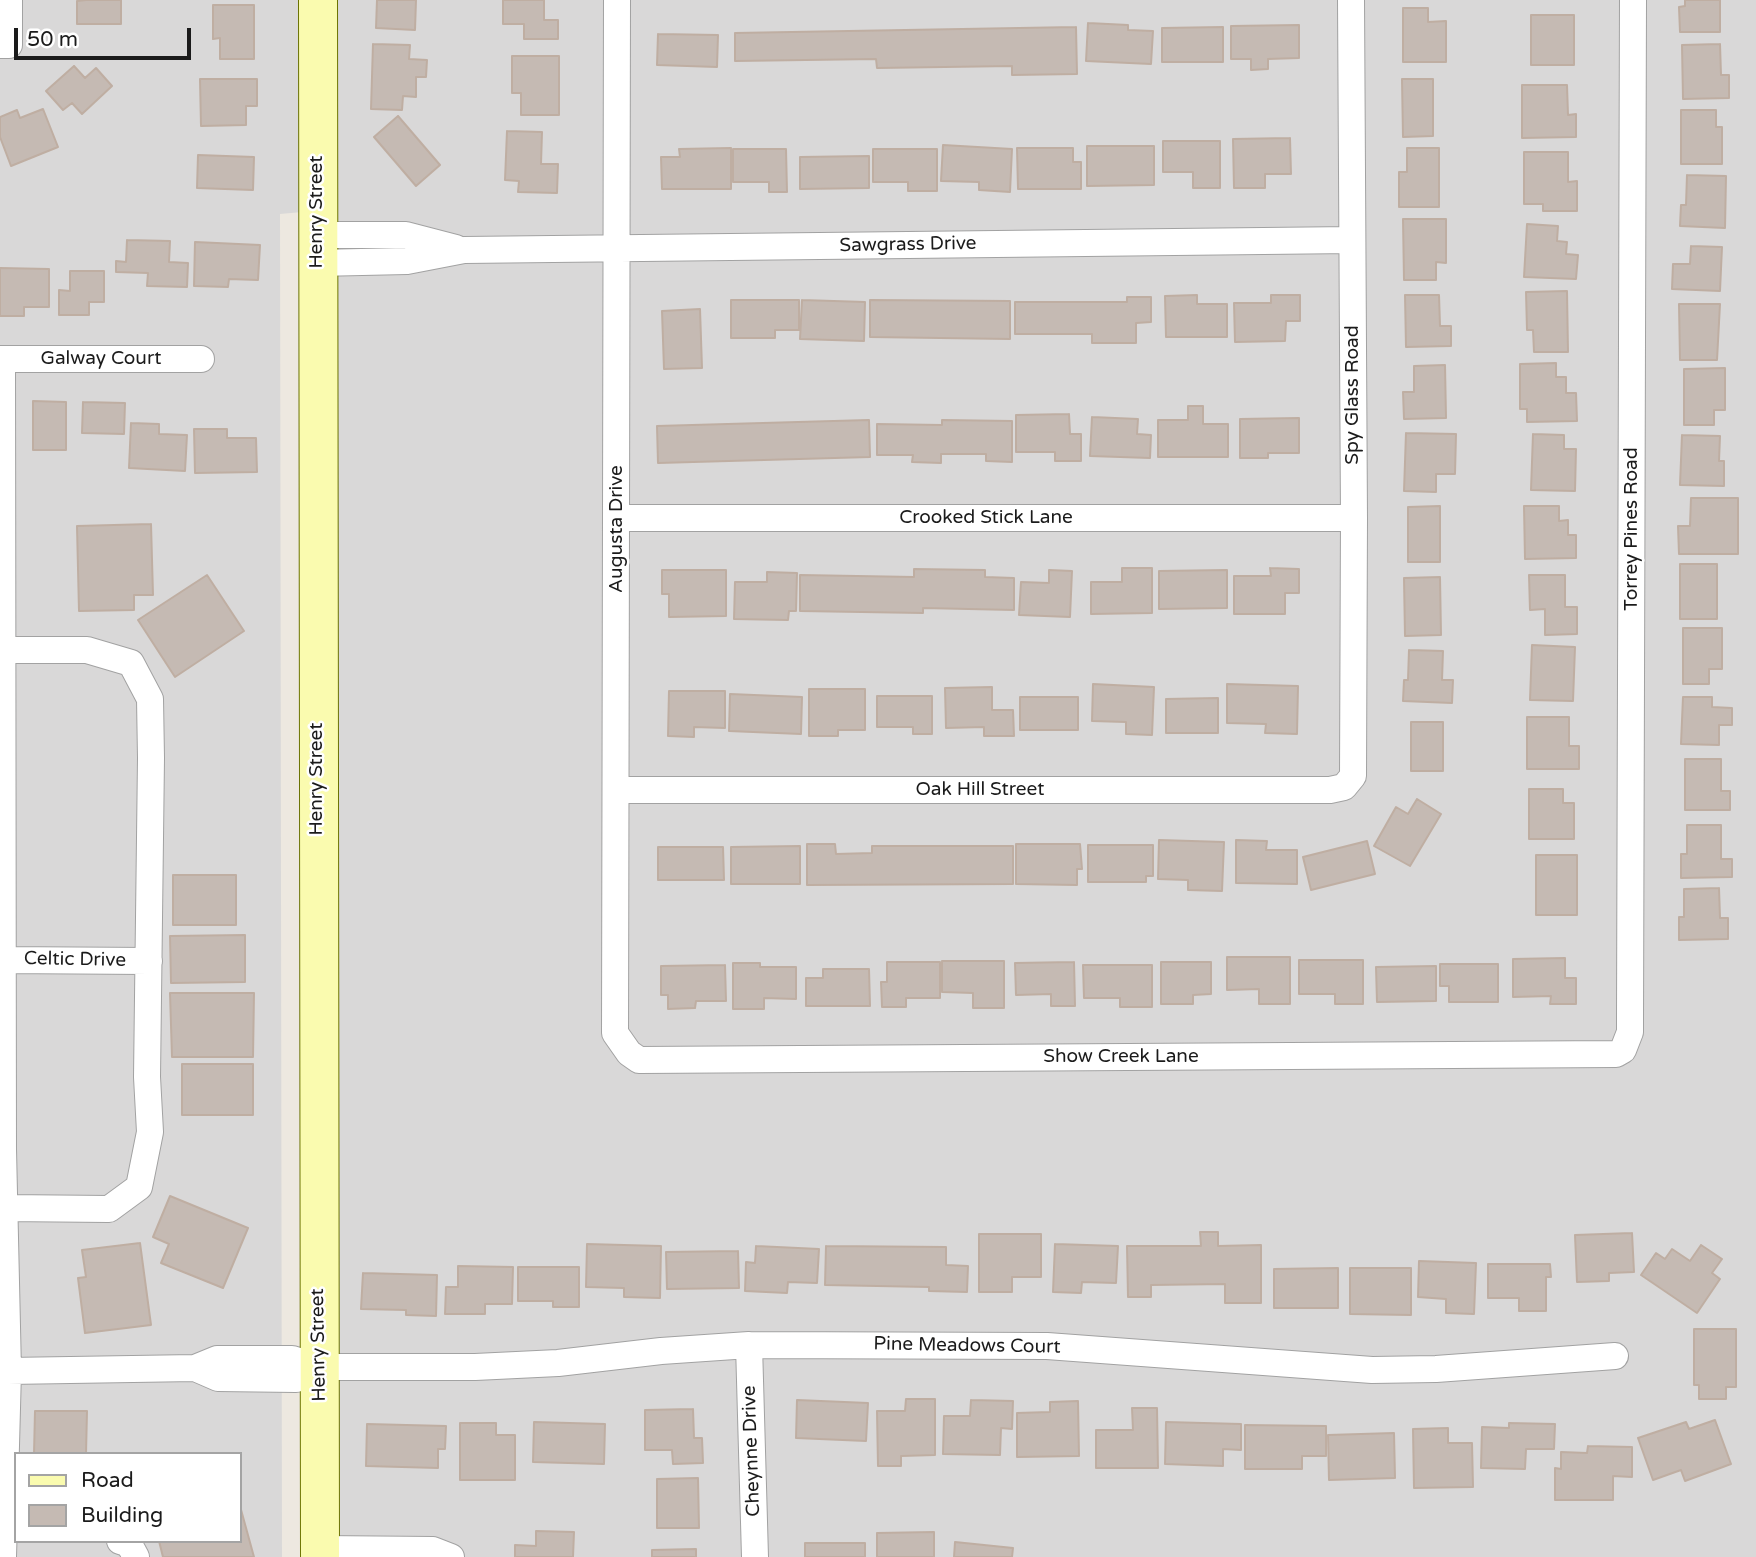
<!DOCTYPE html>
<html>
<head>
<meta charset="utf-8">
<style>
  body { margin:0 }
  #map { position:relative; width:1756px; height:1557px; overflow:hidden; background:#ede8e0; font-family:"Varela Round",sans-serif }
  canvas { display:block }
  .legend { position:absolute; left:14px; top:1452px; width:228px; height:91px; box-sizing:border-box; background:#fff; border:2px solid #a4a4a4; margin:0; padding:9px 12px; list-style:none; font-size:21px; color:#1b1b1b }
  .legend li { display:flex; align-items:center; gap:14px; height:35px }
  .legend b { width:35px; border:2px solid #a4a4a4 }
  .scale { position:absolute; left:14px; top:28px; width:177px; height:32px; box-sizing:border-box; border:4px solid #1b1b1b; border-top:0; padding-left:9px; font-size:21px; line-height:24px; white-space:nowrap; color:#1b1b1b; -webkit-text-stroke:5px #fff; paint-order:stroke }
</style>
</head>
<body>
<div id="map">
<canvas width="1756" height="1557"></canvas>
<ul class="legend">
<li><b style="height:9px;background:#fafbaf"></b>Road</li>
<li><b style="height:19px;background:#c5bab3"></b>Building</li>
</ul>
<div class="scale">50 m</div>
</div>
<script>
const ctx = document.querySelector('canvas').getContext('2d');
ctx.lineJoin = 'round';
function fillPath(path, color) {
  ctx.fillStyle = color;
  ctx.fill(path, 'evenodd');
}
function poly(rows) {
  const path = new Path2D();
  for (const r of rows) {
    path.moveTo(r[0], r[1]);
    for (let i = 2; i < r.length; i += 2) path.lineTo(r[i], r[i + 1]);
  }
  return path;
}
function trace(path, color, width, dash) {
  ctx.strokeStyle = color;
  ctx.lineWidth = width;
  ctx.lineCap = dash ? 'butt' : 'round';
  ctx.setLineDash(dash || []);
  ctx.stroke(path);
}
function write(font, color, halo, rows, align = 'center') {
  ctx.font = font + ' "Varela Round",sans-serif';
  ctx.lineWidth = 5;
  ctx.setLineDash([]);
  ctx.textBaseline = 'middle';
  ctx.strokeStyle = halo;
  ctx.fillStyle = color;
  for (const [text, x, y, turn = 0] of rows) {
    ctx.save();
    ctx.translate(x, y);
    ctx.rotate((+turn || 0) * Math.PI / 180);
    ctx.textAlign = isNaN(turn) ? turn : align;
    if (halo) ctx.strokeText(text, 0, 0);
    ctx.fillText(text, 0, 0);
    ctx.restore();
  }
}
fillPath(poly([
  [0,0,302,0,302,212,280,214,282,1557,0,1557],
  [16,1454,240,1454,240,1541,16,1541],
  [338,0,1756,0,1756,1557,338,1557]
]), '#d9d8d8');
const building = poly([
  [86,0,121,0,121,24,77,24,77,1,86,0],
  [377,0,416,0,415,30,376,28,377,0],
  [503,0,544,0,544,20,558,20,558,39,524,39,524,24,503,24,503,0],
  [1685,0,1720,0,1720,32,1680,32,1679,7,1685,6,1685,0],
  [213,5,254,5,254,59,220,59,220,38,213,39,213,5],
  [1403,8,1428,8,1428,22,1446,21,1446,62,1403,62,1403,8],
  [1531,15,1574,15,1574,65,1531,65,1531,15],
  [1088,23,1128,25,1128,30,1153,31,1151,64,1086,61,1088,23],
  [1299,25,1299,58,1268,59,1268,69,1251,70,1251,59,1231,59,1231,26,1299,25],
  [1076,27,1077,74,1012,75,1012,66,877,68,876,59,735,61,735,33,1076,27],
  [1223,27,1223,62,1162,62,1162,28,1223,27],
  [658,34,718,35,717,67,657,65,658,34],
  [373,44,410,45,409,59,427,60,426,77,416,77,416,97,403,96,402,110,371,109,373,44],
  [1720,44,1721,75,1729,75,1729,98,1683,99,1682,45,1720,44],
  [512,56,559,56,559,115,521,115,521,93,512,93,512,56],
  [74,66,85,78,96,68,112,86,82,114,72,103,63,110,46,91,74,66],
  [200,79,257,79,257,106,246,106,246,125,201,126,200,79],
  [1402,79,1433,79,1433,136,1403,137,1402,79],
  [1522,85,1567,85,1568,115,1576,114,1576,137,1522,138,1522,85],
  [43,109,58,147,11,166,0,137,0,117,17,110,20,118,43,109],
  [1681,110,1716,110,1716,127,1722,127,1722,164,1681,164,1681,110],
  [398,116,440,165,416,186,374,137,398,116],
  [507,131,542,132,541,164,558,164,557,193,518,192,519,181,505,180,507,131],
  [1290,138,1291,174,1265,174,1265,188,1234,188,1233,139,1290,138],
  [1163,141,1220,141,1220,188,1193,188,1193,172,1163,172,1163,141],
  [943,145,1012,149,1010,192,979,190,979,182,941,181,943,145],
  [1087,146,1154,146,1154,185,1087,186,1087,146],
  [731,148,731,189,662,189,661,157,680,157,679,149,731,148],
  [1017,148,1073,148,1073,162,1081,162,1081,189,1018,189,1017,148],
  [1407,148,1439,148,1439,207,1399,207,1399,172,1407,172,1407,148],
  [733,149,786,149,787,192,769,192,769,182,733,182,733,149],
  [873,149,937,149,937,191,908,191,908,182,873,182,873,149],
  [1524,152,1568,152,1568,182,1577,181,1577,211,1543,211,1543,204,1524,204,1524,152],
  [198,155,254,157,253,190,197,188,198,155],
  [869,156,869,188,800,189,800,157,869,156],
  [1687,175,1726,176,1725,228,1680,226,1681,205,1686,205,1687,175],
  [1403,219,1446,219,1446,263,1436,262,1436,280,1404,280,1403,219],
  [1527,224,1558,226,1557,241,1567,242,1566,254,1578,255,1576,279,1524,277,1527,224],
  [127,240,170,241,169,262,188,263,187,287,147,286,148,273,116,272,116,261,126,262,127,240],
  [195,242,260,245,258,280,229,279,228,287,194,286,195,242],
  [1691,246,1722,247,1720,291,1672,289,1673,264,1690,264,1691,246],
  [0,268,49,269,49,307,24,307,24,316,0,316,0,268],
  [70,271,104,271,104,302,89,302,89,315,59,315,59,290,70,291,70,271],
  [1567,291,1568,352,1534,352,1533,330,1527,330,1526,292,1567,291],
  [1197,295,1197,304,1227,304,1227,337,1166,337,1165,296,1197,295],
  [1271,295,1300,295,1300,321,1286,321,1285,341,1235,342,1234,303,1271,303,1271,295],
  [1405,295,1439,295,1440,326,1451,326,1451,346,1406,347,1405,295],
  [1127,297,1151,297,1151,322,1136,323,1136,343,1092,343,1092,334,1015,334,1015,302,1127,302,1127,297],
  [731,300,799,300,799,330,775,330,775,338,731,338,731,300],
  [802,300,865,302,864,341,800,339,802,300],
  [870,300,1010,301,1010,339,870,337,870,300],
  [1679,304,1720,304,1717,360,1680,360,1679,304],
  [700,309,702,368,664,369,662,311,700,309],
  [1556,363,1556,377,1566,377,1566,393,1576,393,1577,421,1527,422,1527,409,1520,409,1520,364,1556,363],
  [1445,365,1446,418,1404,419,1403,392,1414,392,1414,366,1445,365],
  [1725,368,1725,410,1714,410,1714,425,1684,425,1684,369,1725,368],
  [33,401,66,402,66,450,33,450,33,401],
  [83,402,125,403,124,434,82,433,83,402],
  [1188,406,1203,406,1203,424,1228,424,1228,457,1158,457,1158,420,1188,420,1188,406],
  [1069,414,1070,434,1081,434,1081,461,1055,461,1055,452,1016,452,1016,415,1069,414],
  [1092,417,1138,419,1137,434,1151,435,1150,458,1090,456,1092,417],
  [1299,418,1299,453,1268,453,1268,458,1240,458,1240,419,1299,418],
  [869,420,870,457,658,463,657,426,869,420],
  [942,420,1012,421,1012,462,986,461,986,454,941,454,941,463,912,462,913,455,877,455,877,424,942,425,942,420],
  [131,423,159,424,159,434,187,435,185,471,129,468,131,423],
  [194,429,227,429,227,438,256,438,257,472,195,473,194,429],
  [1406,433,1456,434,1455,474,1436,474,1436,492,1404,491,1406,433],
  [1533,434,1564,435,1564,449,1576,449,1575,491,1531,490,1533,434],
  [1682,435,1720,436,1719,461,1724,461,1724,486,1680,485,1682,435],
  [1691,498,1738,498,1738,554,1679,554,1678,526,1690,526,1691,498],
  [1440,506,1440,562,1408,562,1408,507,1440,506],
  [1524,506,1559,506,1559,521,1568,520,1568,535,1576,535,1576,558,1525,559,1524,506],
  [151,524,153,595,134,595,134,610,79,611,77,526,151,524],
  [1680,564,1717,564,1717,619,1680,619,1680,564],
  [1122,568,1152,568,1152,613,1091,614,1091,582,1122,582,1122,568],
  [1270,568,1299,569,1299,593,1285,593,1285,614,1234,614,1234,576,1271,576,1270,568],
  [914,569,985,570,985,577,1014,578,1014,610,923,608,923,613,800,611,800,575,914,577,914,569],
  [662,570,726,570,726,616,669,617,669,594,662,594,662,570],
  [1049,570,1072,571,1070,617,1019,615,1021,582,1049,583,1049,570],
  [1227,570,1227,608,1159,609,1159,571,1227,570],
  [767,572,797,573,796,611,789,611,788,620,734,619,735,582,767,582,767,572],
  [207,575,244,631,175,677,138,620,207,575],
  [1529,575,1565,575,1565,607,1577,607,1577,634,1545,635,1545,609,1530,610,1529,575],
  [1440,577,1441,635,1405,636,1404,578,1440,577],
  [1683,628,1722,628,1722,669,1709,669,1709,684,1683,684,1683,628],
  [1532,645,1575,647,1573,701,1530,700,1532,645],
  [1409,650,1443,651,1442,680,1453,680,1452,703,1403,701,1404,680,1408,680,1409,650],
  [1093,684,1154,687,1152,735,1126,734,1126,722,1092,721,1093,684],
  [1227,684,1298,686,1297,734,1265,733,1266,724,1227,723,1227,684],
  [992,687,992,710,1013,710,1014,736,984,736,984,727,946,728,945,688,992,687],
  [809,689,865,689,865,730,838,730,838,736,809,736,809,689],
  [669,691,725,691,725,728,694,727,694,737,668,736,669,691],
  [730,694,802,697,801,734,729,731,730,694],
  [877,696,932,696,932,734,913,734,913,727,877,727,877,696],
  [1020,697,1078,697,1078,730,1020,730,1020,697],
  [1683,697,1712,697,1712,707,1732,708,1732,725,1719,725,1719,745,1681,744,1683,697],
  [1218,698,1218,733,1166,733,1166,699,1218,698],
  [1527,717,1569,717,1569,746,1579,746,1579,769,1527,769,1527,717],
  [1411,722,1443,722,1443,771,1411,771,1411,722],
  [1685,759,1721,759,1721,791,1730,791,1730,810,1685,810,1685,759],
  [1529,789,1563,789,1563,803,1574,803,1574,839,1529,839,1529,789],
  [1417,799,1441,814,1410,866,1374,846,1396,807,1408,814,1417,799],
  [1687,825,1721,825,1721,859,1732,859,1732,877,1681,878,1681,854,1687,854,1687,825],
  [1159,840,1224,842,1222,891,1188,890,1188,880,1158,879,1159,840],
  [1236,840,1267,841,1266,850,1297,850,1297,884,1236,883,1236,840],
  [1367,841,1375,874,1311,890,1303,857,1367,841],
  [807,844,835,844,836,854,872,853,872,846,1013,846,1013,884,807,885,807,844],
  [1016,844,1080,844,1082,869,1077,869,1077,885,1016,884,1016,844],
  [1088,845,1153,845,1153,876,1146,876,1146,882,1088,882,1088,845],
  [800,846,800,884,731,884,731,847,800,846],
  [658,847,723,847,724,880,658,880,658,847],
  [1536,855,1577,855,1577,915,1536,915,1536,855],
  [173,875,236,875,236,925,173,925,173,875],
  [1719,888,1720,918,1728,918,1728,939,1679,940,1679,917,1684,917,1684,889,1719,888],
  [245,935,245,982,171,983,170,936,245,935],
  [1227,957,1290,957,1290,1004,1259,1004,1259,989,1227,990,1227,957],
  [1565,958,1565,978,1576,978,1576,1004,1550,1004,1551,996,1513,997,1513,959,1565,958],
  [1299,960,1363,960,1363,1004,1335,1004,1335,994,1299,994,1299,960],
  [942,961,1004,961,1004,1008,973,1008,973,993,942,992,942,961],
  [887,962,940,962,940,998,906,998,906,1007,882,1007,881,982,887,982,887,962],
  [1074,962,1075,1006,1051,1006,1051,994,1016,995,1015,963,1074,962],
  [1161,962,1211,962,1211,994,1193,995,1193,1004,1161,1004,1161,962],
  [733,963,760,963,760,967,796,967,796,999,764,998,764,1009,733,1009,733,963],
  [1440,964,1498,964,1498,1002,1449,1002,1449,986,1440,986,1440,964],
  [725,965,726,1001,696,1001,695,1008,668,1009,668,995,661,995,661,966,725,965],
  [1083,965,1152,965,1152,1007,1120,1007,1120,998,1084,998,1083,965],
  [1436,966,1436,1001,1377,1002,1376,967,1436,966],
  [823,969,869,969,870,1006,806,1006,806,978,823,978,823,969],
  [170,993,254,993,253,1057,172,1057,170,993],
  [182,1064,253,1064,253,1115,182,1115,182,1064],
  [170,1196,248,1228,223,1288,161,1263,169,1244,153,1237,170,1196],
  [1200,1232,1218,1232,1218,1246,1261,1245,1261,1303,1225,1303,1225,1284,1151,1285,1151,1297,1128,1297,1127,1246,1201,1246,1200,1232],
  [1632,1233,1634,1272,1609,1273,1609,1281,1577,1282,1575,1235,1632,1233],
  [979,1234,1041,1234,1041,1277,1012,1277,1012,1292,979,1292,979,1234],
  [140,1243,151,1325,85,1333,78,1278,86,1277,82,1250,140,1243],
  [587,1244,661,1246,660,1298,624,1297,624,1288,586,1287,587,1244],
  [1055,1244,1118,1246,1116,1283,1082,1282,1081,1293,1053,1292,1055,1244],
  [1701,1245,1722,1259,1712,1273,1720,1279,1697,1313,1641,1275,1656,1253,1665,1259,1672,1249,1690,1261,1701,1245],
  [756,1246,819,1249,817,1283,788,1282,787,1293,745,1291,746,1262,755,1263,756,1246],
  [826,1246,946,1247,946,1265,968,1266,967,1292,929,1291,929,1287,825,1285,826,1246],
  [738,1251,739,1288,667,1289,666,1252,738,1251],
  [1419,1261,1476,1263,1474,1314,1446,1313,1446,1299,1418,1297,1419,1261],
  [1488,1264,1550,1264,1551,1277,1546,1277,1546,1311,1519,1311,1519,1298,1488,1298,1488,1264],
  [458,1266,513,1267,512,1304,485,1304,485,1314,445,1314,446,1287,458,1287,458,1266],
  [518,1267,579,1267,579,1307,553,1307,553,1301,518,1301,518,1267],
  [1338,1268,1338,1308,1274,1308,1274,1269,1338,1268],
  [1350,1268,1411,1268,1411,1315,1350,1314,1350,1268],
  [363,1273,437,1275,436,1316,406,1315,406,1310,361,1309,363,1273],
  [1694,1329,1736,1329,1736,1387,1726,1387,1726,1399,1699,1399,1699,1385,1694,1385,1694,1329],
  [906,1399,935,1399,935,1455,901,1456,901,1466,878,1466,877,1411,905,1411,906,1399],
  [797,1400,868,1403,866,1441,796,1438,797,1400],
  [971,1400,1013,1401,1012,1429,1001,1428,1000,1455,943,1454,944,1416,970,1416,971,1400],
  [1078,1401,1079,1456,1017,1457,1017,1413,1050,1412,1050,1402,1078,1401],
  [1132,1408,1157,1408,1158,1468,1096,1468,1096,1430,1133,1430,1132,1408],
  [693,1409,694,1438,702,1438,703,1463,673,1464,672,1450,645,1450,645,1410,693,1409],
  [35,1411,87,1411,86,1454,34,1454,35,1411],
  [1715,1420,1731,1464,1685,1481,1681,1470,1653,1480,1638,1438,1686,1422,1689,1429,1715,1420],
  [534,1422,605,1424,604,1464,533,1462,534,1422],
  [1166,1422,1241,1424,1241,1450,1223,1449,1223,1466,1165,1464,1166,1422],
  [460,1423,496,1423,496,1435,515,1435,515,1480,460,1480,460,1423],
  [1509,1423,1555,1424,1554,1449,1526,1449,1525,1469,1481,1468,1482,1427,1509,1428,1509,1423],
  [367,1424,446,1426,445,1449,438,1449,438,1468,366,1466,367,1424],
  [1245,1425,1326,1426,1326,1456,1302,1456,1302,1469,1245,1469,1245,1425],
  [1448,1428,1448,1443,1472,1443,1473,1487,1414,1488,1413,1429,1448,1428],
  [1394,1433,1395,1478,1329,1480,1328,1435,1394,1433],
  [1588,1446,1632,1447,1632,1477,1613,1476,1613,1500,1555,1500,1555,1468,1561,1469,1561,1452,1587,1453,1588,1446],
  [698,1478,699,1528,657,1528,657,1479,698,1478],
  [240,1506,254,1557,163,1557,159,1541,240,1541,240,1506],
  [536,1531,574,1532,573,1557,515,1557,515,1545,536,1546,536,1531],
  [934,1532,934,1557,877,1557,877,1533,934,1532],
  [955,1542,1013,1548,1012,1557,954,1557,955,1542],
  [805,1543,865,1543,865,1557,805,1557,805,1543],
  [696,1549,696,1557,652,1557,652,1550,696,1549]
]);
fillPath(building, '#c5bab3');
trace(building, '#bfaea2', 2);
const street = poly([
  [617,0,615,1033,629,1053,639,1060,1616,1054,1623,1050,1630,1032,1630,1015,1633,0],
  [0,45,9,45,9,0],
  [317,235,406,235,456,248],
  [317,263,407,261,464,250,1352,240],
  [0,359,201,359],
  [2,359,3,1149,8,1371,3,1557],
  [617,518,1354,518],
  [3,650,87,650,131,663,150,699,151,758,147,1077,150,1132,139,1187,109,1209,5,1208],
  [616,790,1330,790,1344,787,1353,776,1354,518,1351,0],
  [0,960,149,961],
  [749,1345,755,1557],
  [195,1368,218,1378,296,1379,318,1367],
  [8,1371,195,1368,217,1359,292,1359,318,1367,475,1367,558,1363,661,1351,749,1345,1047,1346,1372,1370,1436,1369,1615,1356],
  [120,1541,129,1544,136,1557],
  [320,1549,433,1550,451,1557]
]);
const secondary = poly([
  [318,0,320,1557]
]);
trace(street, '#a2a2a2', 28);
trace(secondary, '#6a7201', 40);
trace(street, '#fff', 26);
trace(secondary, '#fafbaf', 38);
write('19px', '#1b1b1b', '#fff', [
  ["Henry Street",317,212,-90],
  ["Sawgrass Drive",908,245,-1],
  ["Galway Court",101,359],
  ["Spy Glass Road",1353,395,-90],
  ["Crooked Stick Lane",986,518],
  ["Augusta Drive",617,529,-90],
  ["Torrey Pines Road",1632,529,-90],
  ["Henry Street",317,779,-90],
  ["Oak Hill Street",980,790],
  ["Celtic Drive",75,960,1],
  ["Show Creek Lane",1121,1057],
  ["Henry Street",319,1345,-91],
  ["Pine Meadows Court",967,1346,1],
  ["Cheynne Drive",752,1451,-92]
]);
</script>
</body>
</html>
